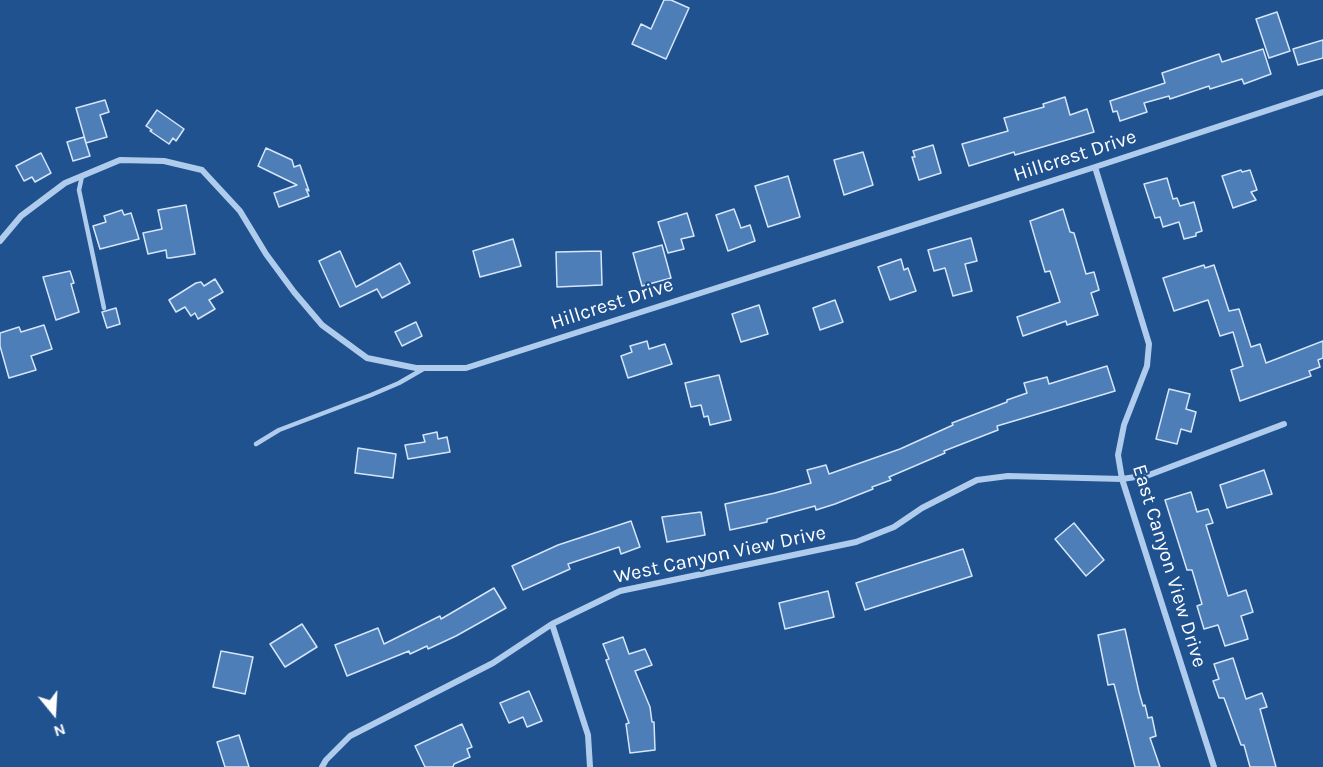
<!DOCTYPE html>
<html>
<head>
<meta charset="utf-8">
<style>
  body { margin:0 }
  #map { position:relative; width:1323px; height:767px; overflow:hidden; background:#205290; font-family:Karla,sans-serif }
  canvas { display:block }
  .north { position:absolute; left:24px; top:683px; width:60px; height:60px; -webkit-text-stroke:4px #205290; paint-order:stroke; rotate:162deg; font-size:16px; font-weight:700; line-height:24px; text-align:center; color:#fff }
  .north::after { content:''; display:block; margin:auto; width:21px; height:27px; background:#fff; clip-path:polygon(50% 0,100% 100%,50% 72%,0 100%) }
</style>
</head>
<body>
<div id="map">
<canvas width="1323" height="767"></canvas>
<div class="north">N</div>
</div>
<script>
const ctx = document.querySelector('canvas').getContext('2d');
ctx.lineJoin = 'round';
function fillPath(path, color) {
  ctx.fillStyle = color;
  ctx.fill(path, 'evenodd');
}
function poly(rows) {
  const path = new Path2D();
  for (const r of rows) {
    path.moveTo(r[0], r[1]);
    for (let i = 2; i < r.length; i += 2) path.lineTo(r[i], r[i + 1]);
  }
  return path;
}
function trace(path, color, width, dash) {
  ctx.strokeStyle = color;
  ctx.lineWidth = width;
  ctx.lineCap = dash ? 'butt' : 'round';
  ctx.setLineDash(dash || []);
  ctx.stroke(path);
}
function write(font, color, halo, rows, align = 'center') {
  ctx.font = font + ' Karla,sans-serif';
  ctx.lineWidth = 4.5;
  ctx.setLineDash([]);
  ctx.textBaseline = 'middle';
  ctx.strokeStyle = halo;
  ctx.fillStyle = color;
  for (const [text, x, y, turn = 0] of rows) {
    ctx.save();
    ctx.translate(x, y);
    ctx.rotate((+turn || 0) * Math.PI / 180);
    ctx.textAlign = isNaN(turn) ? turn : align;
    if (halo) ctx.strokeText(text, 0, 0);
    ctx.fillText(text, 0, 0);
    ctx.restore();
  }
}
const building = poly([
  [664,0,671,0,689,8,666,59,632,44,641,24,651,29,664,0],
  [1277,12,1290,51,1269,58,1256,19,1277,12],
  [1323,40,1323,58,1298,65,1293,49,1323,40],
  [1263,49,1271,74,1244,84,1242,79,1210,89,1209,86,1170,99,1169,96,1144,103,1147,112,1120,121,1117,111,1113,112,1110,101,1165,83,1162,73,1219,54,1222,62,1263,49],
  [1065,97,1070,115,1087,109,1094,132,1015,155,1014,152,969,166,962,144,1008,131,1004,118,1044,107,1043,104,1065,97],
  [105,100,109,112,100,115,107,137,86,143,76,108,105,100],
  [157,110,184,129,176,141,173,138,169,144,150,131,152,130,146,126,157,110],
  [84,137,90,156,73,161,67,142,84,137],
  [933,145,941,173,919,180,912,157,915,157,913,151,933,145],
  [266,148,292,160,294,167,300,165,309,191,306,189,309,196,279,207,274,193,297,185,258,166,266,148],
  [863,152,873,185,844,195,834,160,863,152],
  [41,153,51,173,35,182,32,177,24,181,16,166,41,153],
  [1241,170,1242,172,1250,170,1257,190,1251,192,1256,200,1233,208,1222,176,1241,170],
  [788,176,800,217,768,227,755,186,788,176],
  [1167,178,1173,199,1177,198,1180,206,1194,202,1202,231,1196,233,1196,236,1184,239,1179,222,1163,227,1160,217,1155,218,1144,184,1167,178],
  [186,205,195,254,170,258,167,258,166,250,148,254,143,233,162,229,158,210,186,205],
  [734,209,741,228,750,225,755,241,728,251,716,215,734,209],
  [1063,209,1070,232,1074,233,1086,274,1094,272,1099,290,1091,293,1098,315,1067,325,1066,321,1023,336,1017,317,1060,302,1050,271,1045,272,1030,221,1063,209],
  [122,210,124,215,131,213,139,239,100,249,93,226,106,222,104,216,122,210],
  [687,213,694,236,681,239,684,249,668,253,658,222,687,213],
  [971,238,977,261,965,264,972,291,953,296,945,268,934,271,928,250,971,238],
  [513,239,521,266,480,277,473,251,513,239],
  [662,245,671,278,642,286,633,253,662,245],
  [340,251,356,287,400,263,410,283,382,298,377,289,340,307,319,261,340,251],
  [601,251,602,285,557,287,556,252,601,251],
  [901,259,904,270,908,268,916,291,890,300,878,267,901,259],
  [1204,265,1205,268,1214,265,1229,311,1239,309,1251,347,1260,344,1266,363,1323,341,1323,358,1318,360,1320,367,1309,371,1311,376,1240,401,1231,370,1243,366,1233,332,1220,336,1208,300,1174,311,1163,278,1204,265],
  [70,271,74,283,71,284,79,312,56,320,43,277,70,271],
  [215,279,223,292,209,300,215,309,198,319,195,313,191,316,185,307,176,312,169,300,196,283,201,282,204,286,215,279],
  [835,300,843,322,820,330,813,308,835,300],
  [759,305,768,334,741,342,732,314,759,305],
  [116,308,120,324,107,328,102,312,116,308],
  [416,322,422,336,402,346,395,332,416,322],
  [44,325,52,349,31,356,36,370,9,378,0,346,0,333,19,327,21,332,44,325],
  [647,341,649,349,665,344,672,364,628,378,621,356,632,352,630,346,647,341],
  [1107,366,1115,391,997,426,998,430,944,451,945,453,889,477,891,480,872,487,873,489,835,504,816,510,815,506,767,519,767,522,730,530,725,504,775,493,811,483,807,470,826,465,829,474,900,449,953,425,952,423,1007,402,1007,400,1027,393,1024,383,1047,377,1049,384,1107,366],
  [719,375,731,420,710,425,708,416,704,417,701,405,691,407,685,383,719,375],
  [1169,389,1190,394,1186,409,1196,412,1191,432,1181,429,1177,444,1156,439,1169,389],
  [437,432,438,439,447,437,450,452,408,459,405,445,425,442,423,435,437,432],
  [358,448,396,454,393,478,355,473,358,448],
  [1264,470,1272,494,1227,508,1220,485,1264,470],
  [1191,492,1197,512,1208,509,1213,523,1206,525,1228,596,1246,590,1253,612,1241,616,1248,639,1225,646,1218,625,1204,629,1197,606,1202,604,1192,570,1187,570,1165,500,1191,492],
  [701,512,705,535,667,542,662,517,701,512],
  [631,521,640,547,621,554,619,547,568,564,570,569,523,590,512,566,558,545,631,521],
  [1074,523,1104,560,1086,576,1055,539,1074,523],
  [963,549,972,576,865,610,856,583,963,549],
  [494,588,506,608,456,636,428,649,427,646,410,654,409,651,347,676,335,645,378,628,384,644,440,616,441,619,494,588],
  [828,591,834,617,785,629,779,603,828,591],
  [302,624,317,647,285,667,270,644,302,624],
  [1125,629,1139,692,1143,706,1145,705,1148,718,1152,717,1156,736,1150,738,1160,767,1135,767,1114,684,1108,685,1098,635,1125,629],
  [623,637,629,654,645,649,652,665,635,671,650,707,652,722,654,722,655,750,630,753,626,724,629,723,606,660,609,659,603,644,623,637],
  [221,651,253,657,245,694,213,687,221,651],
  [1233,658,1246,699,1262,693,1267,707,1260,709,1276,767,1250,767,1244,745,1241,745,1224,698,1219,698,1213,681,1219,679,1214,664,1233,658],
  [529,691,542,721,527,727,523,717,509,723,500,703,529,691],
  [462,724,472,747,467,749,470,757,454,764,453,767,425,767,415,746,462,724],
  [239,735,249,767,225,767,217,742,239,735]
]);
fillPath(building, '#4d7eb8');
trace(building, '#d6e6f9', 1.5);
trace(poly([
  [82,176,79,190,104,308],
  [256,444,279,430,371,395,399,383,425,368]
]), '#b0cced', 4.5);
trace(poly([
  [1095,167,1149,344,1147,366,1124,425,1118,455,1122,479,1214,767],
  [0,241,21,216,65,183,120,160,164,161,202,170,240,211,266,254,294,292,322,325,367,358,416,368,466,368,1095,167,1323,92],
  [552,624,588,735,590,767],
  [322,767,326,760,350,736,493,663,552,624,620,591,856,542,894,527,922,508,977,480,1008,476,1122,479,1149,475,1284,424]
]), '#b0cced', 6);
write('20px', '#fff', '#205290', [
  ["Hillcrest Drive",1075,156,-18],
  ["Hillcrest Drive",612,304,-18],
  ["West Canyon View Drive",720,555,-12],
  ["East Canyon View Drive",1169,566,73]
]);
</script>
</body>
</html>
